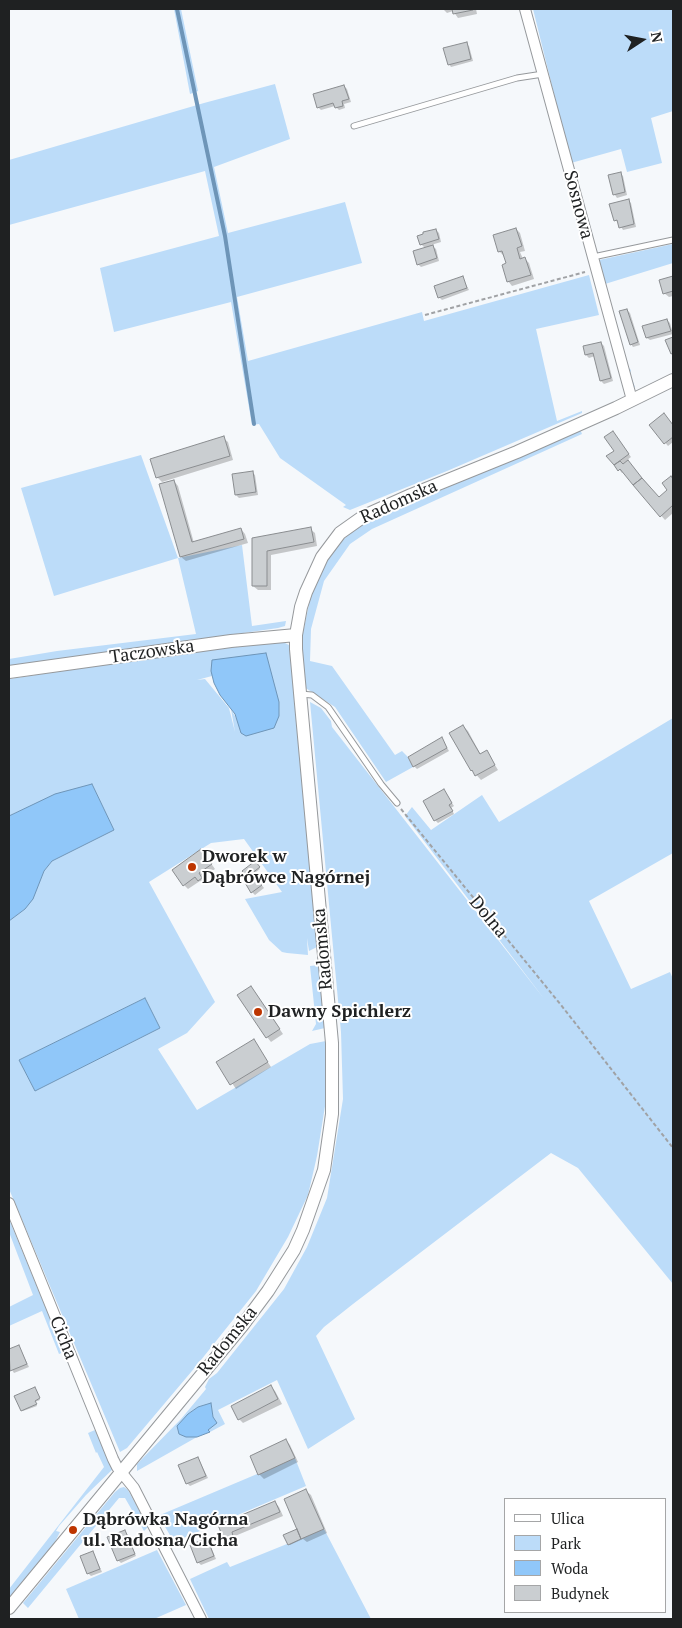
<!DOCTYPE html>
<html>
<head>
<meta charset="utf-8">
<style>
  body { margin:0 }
  #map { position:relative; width:682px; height:1628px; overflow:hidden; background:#f5f8fb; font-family:"PT Serif",serif }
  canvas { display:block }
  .frame { position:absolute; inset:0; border:10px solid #1f2122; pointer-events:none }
  .legend { position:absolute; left:504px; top:1498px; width:162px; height:115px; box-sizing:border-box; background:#fff; border:1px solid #a5a6a7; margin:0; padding:6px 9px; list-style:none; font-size:15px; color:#1f2122 }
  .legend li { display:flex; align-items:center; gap:10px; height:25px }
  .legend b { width:25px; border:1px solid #a5a6a7 }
  .north { position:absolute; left:617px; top:15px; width:50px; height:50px; -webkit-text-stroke:4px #fff; paint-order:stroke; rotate:79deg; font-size:14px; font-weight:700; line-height:20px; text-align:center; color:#1f2122 }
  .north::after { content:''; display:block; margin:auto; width:18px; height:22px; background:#1f2122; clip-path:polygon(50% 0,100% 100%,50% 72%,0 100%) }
</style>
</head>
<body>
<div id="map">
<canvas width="682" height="1628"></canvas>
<div class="frame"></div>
<ul class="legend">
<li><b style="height:6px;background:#fff"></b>Ulica</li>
<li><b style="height:14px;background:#bcdcf9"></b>Park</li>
<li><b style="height:14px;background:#90c7f9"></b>Woda</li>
<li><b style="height:14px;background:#caced1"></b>Budynek</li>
</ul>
<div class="north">N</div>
</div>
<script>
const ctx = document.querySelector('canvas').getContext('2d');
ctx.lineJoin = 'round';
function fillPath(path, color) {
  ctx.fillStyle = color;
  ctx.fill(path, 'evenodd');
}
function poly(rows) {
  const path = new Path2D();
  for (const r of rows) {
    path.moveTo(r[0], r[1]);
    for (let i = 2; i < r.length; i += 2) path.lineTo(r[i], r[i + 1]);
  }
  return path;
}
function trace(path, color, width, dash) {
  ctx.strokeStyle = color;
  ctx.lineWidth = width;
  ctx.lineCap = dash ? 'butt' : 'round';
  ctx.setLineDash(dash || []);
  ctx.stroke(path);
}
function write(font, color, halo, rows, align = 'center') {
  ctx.font = font + ' "PT Serif",serif';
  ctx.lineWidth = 4;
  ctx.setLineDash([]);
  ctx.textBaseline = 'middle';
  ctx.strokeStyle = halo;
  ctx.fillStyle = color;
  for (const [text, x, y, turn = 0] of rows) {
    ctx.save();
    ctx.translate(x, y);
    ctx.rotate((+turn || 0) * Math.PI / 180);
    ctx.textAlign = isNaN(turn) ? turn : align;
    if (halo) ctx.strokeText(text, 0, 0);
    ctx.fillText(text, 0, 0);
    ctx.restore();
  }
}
fillPath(poly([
  [174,9,181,9,198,91,190,94],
  [533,9,673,9,673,111,651,118,662,163,627,172,621,149,571,163],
  [275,84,290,139,214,167,228,233,345,202,362,263,237,297,248,361,422,312,424,321,589,275,599,315,536,329,557,421,582,411,582,413,447,471,350,510,343,507,346,505,280,458,259,424,252,425,231,302,114,332,100,268,219,236,205,171,9,225,9,160,204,103],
  [673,244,673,263,605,284,628,367,631,370,630,374,635,387,632,389,596,265,600,264,599,260],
  [580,429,582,434,372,529,350,544,324,581,311,629,310,661,332,666,395,755,402,751,408,757,413,767,386,782,335,707,304,687,302,657,303,633,310,599,326,561,337,546,353,530,366,523],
  [141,455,178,558,242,545,252,626,286,621,285,626,278,628,9,667,9,659,57,651,196,634,178,558,54,596,21,488],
  [266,640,283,642,289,645,291,653,317,947,309,951,307,938,308,955,287,953,282,952,269,940,245,899,282,892,244,839,211,843,149,882,215,1002,187,1033,158,1049,197,1110,310,1044,326,1041,326,1100,317,1156,308,1195,288,1237,256,1291,197,1365,127,1448,120,1452,9,1189,9,921,25,909,44,871,52,861,114,830,92,784,17,812,9,816,9,679],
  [212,660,246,736,231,709,235,732,229,708,205,679,197,680,212,676],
  [145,998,160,1028,35,1091,19,1060],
  [310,702,321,708,331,721,332,727,545,1000,405,816,412,807,431,830,482,795,499,822,673,718,673,853,589,901,631,989,670,972,673,979,673,1284,578,1168,551,1153,353,1304,324,1327,316,1336,355,1419,308,1449,277,1380,218,1410,225,1424,210,1432,208,1430,213,1417,211,1404,198,1407,188,1414,186,1437,197,1437,137,1471,137,1464,181,1419,206,1389,205,1387,209,1379,217,1373,284,1289,307,1247,327,1198,343,1099,341,1032],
  [319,965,325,1028,312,1031,316,1024,310,966],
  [9,1219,64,1352,59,1354,42,1311,9,1326,9,1307,33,1295,9,1232],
  [95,1430,113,1469,86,1495,59,1526,56,1531,60,1532,52,1548,9,1601,9,1589,104,1467,97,1452,96,1453,88,1433],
  [295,1458,306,1486,174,1542,164,1525,160,1515],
  [124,1487,128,1490,148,1527,144,1531,125,1498,119,1498,28,1608,23,1603,115,1492,120,1488],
  [324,1529,371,1619,209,1619,190,1579,227,1562,230,1567],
  [157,1550,186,1605,154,1619,79,1619,66,1589]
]), '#bcdcf9');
const water = poly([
  [266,653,279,702,279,716,274,728,246,736,241,733,235,714,220,695,214,683,211,671,212,660,266,653],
  [92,784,114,830,52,861,44,871,33,899,25,909,9,921,9,816,55,794,92,784],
  [145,998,160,1028,35,1091,19,1060,145,998],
  [211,1403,213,1417,217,1423,208,1430,210,1432,197,1437,186,1437,179,1434,177,1426,188,1414,198,1407,211,1403]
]);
fillPath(water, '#90c7f9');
trace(water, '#6e95b8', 1);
fillPath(poly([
  [443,9,476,9,477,14,458,18,453,11,447,13],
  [466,44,469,46,473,61,451,67,449,64],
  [344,86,347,89,351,102,344,104,345,108,339,110,335,106,321,110,318,107],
  [620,173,623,176,627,195,617,198,615,195,610,176],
  [628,200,631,203,636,227,623,230,619,223,615,220],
  [516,229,520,233,525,251,520,252,523,259,525,259,529,263,534,279,512,286,508,281,507,264,504,256,499,251],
  [436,230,439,233,441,242,431,245,436,249,439,261,421,267,418,264,425,248,421,244],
  [462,277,469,290,442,300,439,297],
  [673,277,673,296,669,297,664,293,661,281],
  [627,310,630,313,640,345,633,347,631,344],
  [667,320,670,323,673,334,650,340,647,338],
  [601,343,604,346,613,381,604,384,601,381,595,356,589,358,586,355,584,347],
  [667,418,673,426,673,442,668,446,651,426],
  [615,435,631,457,627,460,659,498,669,490,671,478,673,480,673,513,665,520,623,472,622,473,608,456,616,451],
  [223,438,228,442,233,460,162,482,158,478,152,459],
  [252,472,255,475,258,495,239,498,236,495],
  [174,481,178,486,194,543,241,529,245,534,248,543,186,561,181,557,161,485],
  [310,529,315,533,317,546,271,555,271,590,258,590,253,586,253,539],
  [463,726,468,731,481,755,487,752,498,770,481,780,472,770,451,733],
  [444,742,449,751,417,769,414,766,409,757],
  [444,791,454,806,451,808,454,814,438,823,435,820],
  [205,855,215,869,202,878,205,883,203,884,200,881,188,889,184,885],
  [255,862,260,869,253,874,264,888,255,895,252,892,250,879,243,871],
  [251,987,283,1034,271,1042,267,1037],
  [254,1041,271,1067,236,1089,218,1062],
  [19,1346,29,1367,14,1373,9,1365,9,1350],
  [271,1387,275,1391,282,1404,243,1423,239,1419],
  [35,1388,40,1400,35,1402,37,1406,23,1411,22,1410],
  [286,1440,290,1445,298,1462,264,1479,259,1474],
  [198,1458,208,1478,190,1486,187,1483],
  [306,1491,311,1495,327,1533,307,1542,303,1539,290,1545,289,1544,299,1529],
  [275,1502,279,1507,283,1516,235,1536,237,1541,230,1544,225,1540,219,1525],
  [124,1531,127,1534,136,1556,121,1563,118,1560],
  [206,1539,209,1542,216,1559,201,1565,198,1562],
  [93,1552,102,1572,91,1576,88,1573]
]), '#0003');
trace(poly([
  [177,9,225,236,254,424]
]), '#6e95b8', 4);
const building = poly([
  [452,9,473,9,473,10,453,14,452,9],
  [467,42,471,59,448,65,443,48,467,42],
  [344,85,349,99,342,101,343,106,335,108,333,103,317,108,313,94,344,85],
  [621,172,625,192,613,195,608,175,621,172],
  [629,199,634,224,619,228,617,220,614,221,609,204,629,199],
  [516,228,522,246,517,248,520,259,525,257,531,275,507,282,502,265,506,263,502,251,498,252,493,235,516,228],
  [436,229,439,239,420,245,417,236,423,234,423,232,436,229],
  [433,245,437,258,417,265,413,251,433,245],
  [463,276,467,288,438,298,434,286,463,276],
  [673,276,673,291,663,294,659,280,673,276],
  [627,309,638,342,630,345,619,311,627,309],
  [667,319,671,331,646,338,642,326,667,319],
  [673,337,673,353,671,354,665,340,673,337],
  [601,342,611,378,600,381,593,353,585,355,583,346,601,342],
  [664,413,673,425,673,437,664,444,649,425,664,413],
  [613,431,629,454,614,465,606,456,614,451,604,437,613,431],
  [224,436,230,456,156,478,150,459,224,436],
  [628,460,642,478,633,485,620,469,618,471,614,465,620,461,623,464,628,460],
  [253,471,256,492,235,495,232,474,253,471],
  [671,476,673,479,673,505,660,517,633,485,642,478,659,497,667,490,662,483,671,476],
  [174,480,192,542,241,528,244,539,180,557,159,484,174,480],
  [311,527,314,542,267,551,267,586,252,586,252,538,311,527],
  [463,725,480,754,487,750,495,765,475,776,472,770,471,771,449,733,463,725],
  [442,737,447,748,413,767,408,757,442,737],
  [444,789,452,803,449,805,453,811,434,821,423,801,444,789],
  [201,849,212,864,199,873,202,878,198,881,195,877,183,886,172,870,201,849],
  [255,861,260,867,247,877,242,871,255,861],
  [255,874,262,885,251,893,244,881,255,874],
  [251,986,280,1029,266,1038,237,995,251,986],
  [254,1039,268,1062,230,1085,216,1062,254,1039],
  [19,1345,27,1364,10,1371,9,1349,19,1345],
  [271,1385,278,1399,238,1420,231,1406,271,1385],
  [35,1387,40,1398,35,1401,37,1404,21,1411,14,1396,35,1387],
  [286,1439,295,1458,258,1475,250,1456,286,1439],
  [198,1457,206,1476,186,1484,178,1465,198,1457],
  [306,1489,324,1529,301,1539,284,1499,306,1489],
  [275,1501,280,1512,232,1532,233,1536,224,1540,218,1525,275,1501],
  [297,1529,301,1539,288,1545,283,1535,297,1529],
  [125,1530,135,1554,117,1561,107,1537,125,1530],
  [207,1538,214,1556,197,1563,190,1545,207,1538],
  [93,1551,100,1569,87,1574,80,1556,93,1551]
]);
fillPath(building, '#caced1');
trace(building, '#8a8d90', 1);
const service = poly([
  [354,126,517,78,543,74],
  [593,257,673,240],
  [300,694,312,695,328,707,381,784,397,803]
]);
const minor = poly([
  [525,9,632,400],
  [9,1203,113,1459,117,1467,134,1488,201,1619]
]);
const tertiary = poly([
  [9,672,231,641,296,635],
  [9,1608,242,1326,268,1291,294,1250,303,1230,324,1170,332,1114,332,1043,296,649,296,635,301,607,306,592,322,557,340,533,364,516,411,495,517,452,616,408,673,380]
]);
trace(service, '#96999c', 7);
trace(minor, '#96999c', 12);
trace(tertiary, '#96999c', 14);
trace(poly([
  [425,315,585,272],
  [401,809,561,1005,673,1148]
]), '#a0a2a5', 2, [4, 2.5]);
trace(service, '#fff', 5);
trace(minor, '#fff', 10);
trace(tertiary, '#fff', 12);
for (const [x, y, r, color] of [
  [192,867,5,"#bd3500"],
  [258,1012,5,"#bd3500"],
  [73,1530,5,"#bd3500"]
]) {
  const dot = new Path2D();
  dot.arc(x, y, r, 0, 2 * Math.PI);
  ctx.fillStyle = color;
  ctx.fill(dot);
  trace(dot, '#fff', 2);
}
write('18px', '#1f2122', '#fff', [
  ["Sosnowa",578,205,75],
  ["Radomska",399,502,-24],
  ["Taczowska",152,652,-8],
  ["Dolna",488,917,50],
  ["Radomska",323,949,-95],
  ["Cicha",63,1338,68],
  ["Radomska",228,1341,-51]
]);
write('bold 18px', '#1f2122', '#fff', [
  ["Dworek w",202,857],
  ["Dąbrówce Nagórnej",202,878],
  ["Dawny Spichlerz",268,1012],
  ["Dąbrówka Nagórna",83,1520],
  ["ul. Radosna/Cicha",83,1541]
], 'left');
</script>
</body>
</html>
